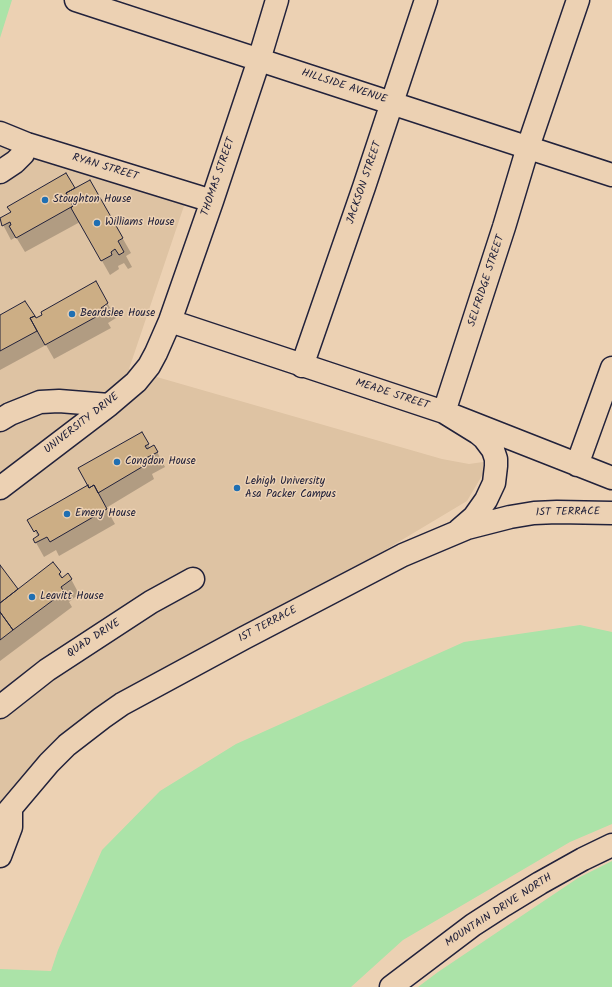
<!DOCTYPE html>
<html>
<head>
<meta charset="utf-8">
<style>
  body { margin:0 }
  canvas { display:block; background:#ecd1b3 }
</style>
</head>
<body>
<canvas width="612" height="987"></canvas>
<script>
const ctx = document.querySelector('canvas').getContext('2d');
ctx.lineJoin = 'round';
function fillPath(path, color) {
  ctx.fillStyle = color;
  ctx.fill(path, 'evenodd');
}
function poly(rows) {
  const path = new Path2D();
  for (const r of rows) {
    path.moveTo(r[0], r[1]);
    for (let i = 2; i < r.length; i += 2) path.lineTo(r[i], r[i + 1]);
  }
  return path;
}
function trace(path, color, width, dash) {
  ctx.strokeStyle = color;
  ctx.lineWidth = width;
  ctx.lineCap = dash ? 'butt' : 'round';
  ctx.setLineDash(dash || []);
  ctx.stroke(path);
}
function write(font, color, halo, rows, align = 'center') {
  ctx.font = font + ' Kalam,sans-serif';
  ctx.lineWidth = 3;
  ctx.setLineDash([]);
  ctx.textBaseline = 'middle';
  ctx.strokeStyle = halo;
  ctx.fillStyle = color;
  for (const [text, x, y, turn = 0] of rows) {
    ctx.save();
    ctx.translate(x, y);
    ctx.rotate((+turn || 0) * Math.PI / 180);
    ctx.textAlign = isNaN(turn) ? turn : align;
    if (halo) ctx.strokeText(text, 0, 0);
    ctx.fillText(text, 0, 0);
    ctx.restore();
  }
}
fillPath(poly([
  [0,144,186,200,129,369,442,459,469,464,483,462,483,474,467,501,89,727,0,833]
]), '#dec3a3');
fillPath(poly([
  [0,0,12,0,0,38],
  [580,625,612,632,612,824,570,842,403,940,351,987,0,987,0,969,51,971,58,950,102,850,160,791,236,744,464,642],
  [612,861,612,987,418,987,438,972,578,878]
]), '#abe3a8');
fillPath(poly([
  [65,174,74,190,90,181,131,253,126,256,132,267,128,269,124,263,118,266,119,269,110,275,80,222,25,252,16,237,11,240,0,219,12,213],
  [95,282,116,318,108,323,111,328,54,359,46,345,0,370,0,316,25,302,36,320],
  [142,433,150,448,154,446,165,467,152,474,154,479,106,508,115,524,59,556,56,550,44,557,34,539,38,537,29,520,89,485],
  [0,567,18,591,60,573,63,578,71,579,79,594,69,602,72,607,0,661]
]), '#0003');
const building = poly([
  [66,173,75,188,66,193,73,206,16,238,9,226,11,225,10,222,2,226,0,218,11,212,7,207,66,173],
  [90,180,123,238,118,241,124,252,119,255,115,249,111,252,112,255,101,261,71,208,73,206,66,193,90,180],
  [96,281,108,303,101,308,103,313,45,345,30,318,35,316,36,318,42,315,41,312,96,281],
  [25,301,35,316,30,318,37,331,0,351,0,315,25,301],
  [142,432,149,444,145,446,147,449,154,445,158,452,144,459,147,464,98,493,94,485,89,488,78,468,142,432],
  [88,485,89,488,94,485,107,509,50,542,47,537,35,543,33,539,39,535,36,530,34,532,27,520,88,485],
  [53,562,61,572,59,574,62,578,68,573,72,579,61,587,64,592,13,630,0,612,0,603,53,562],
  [0,565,18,589,0,603,0,565],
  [0,612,13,630,0,640,0,612]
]);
fillPath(building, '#ccae85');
trace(building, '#22223b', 1);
const minor = poly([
  [76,0,612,175],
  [0,133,27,144,212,201],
  [0,172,15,162,23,154,27,144],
  [170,321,444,412,612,478],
  [302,366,364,187,426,0],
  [0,420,10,414,40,402,59,401,109,405],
  [577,465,612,368],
  [0,488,109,405,136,382,149,366,156,353,170,321,212,201,259,60,277,0],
  [459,530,474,517,486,500,494,483,496,466,496,459,493,450,484,438,478,433,444,412,504,227,528,147,578,0],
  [0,707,47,670,151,602,193,579],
  [0,821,49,763,67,745,102,718,122,704,244,638,403,555,467,528,510,517,534,513,557,512,612,513],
  [0,856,11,827,11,808],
  [391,987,473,925,504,905,540,883,583,859,612,845]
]);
trace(minor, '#22223b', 25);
trace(minor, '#ecd1b3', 22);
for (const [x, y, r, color] of [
  [45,200,4,"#1f6fb2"],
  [97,223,4,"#1f6fb2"],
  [72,314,4,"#1f6fb2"],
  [117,462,4,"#1f6fb2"],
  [237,488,4,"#1f6fb2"],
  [67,514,4,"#1f6fb2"],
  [32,597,4,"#1f6fb2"]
]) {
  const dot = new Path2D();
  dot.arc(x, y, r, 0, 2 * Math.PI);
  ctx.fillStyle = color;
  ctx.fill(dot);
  trace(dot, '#ecd1b3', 1.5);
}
write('11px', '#22223b', '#ecd1b3', [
  ["HILLSIDE AVENUE",344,87,18],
  ["RYAN STREET",105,168,17],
  ["THOMAS STREET",219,177,-71],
  ["JACKSON STREET",365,183,-71],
  ["SELFRIDGE STREET",487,281,-72],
  ["MEADE STREET",392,395,18],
  ["UNIVERSITY DRIVE",82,424,-38],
  ["1ST TERRACE",568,513,-1],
  ["1ST TERRACE",268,625,-28],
  ["QUAD DRIVE",94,639,-33],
  ["MOUNTAIN DRIVE NORTH",499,911,-33]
]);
write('11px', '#22223b', '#ecd1b3', [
  ["Stoughton House",53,200],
  ["Williams House",105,223],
  ["Beardslee House",80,314],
  ["Congdon House",125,462],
  ["Lehigh University",245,482],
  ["Asa Packer Campus",245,495],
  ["Emery House",75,514],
  ["Leavitt House",40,597]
], 'left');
</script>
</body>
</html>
